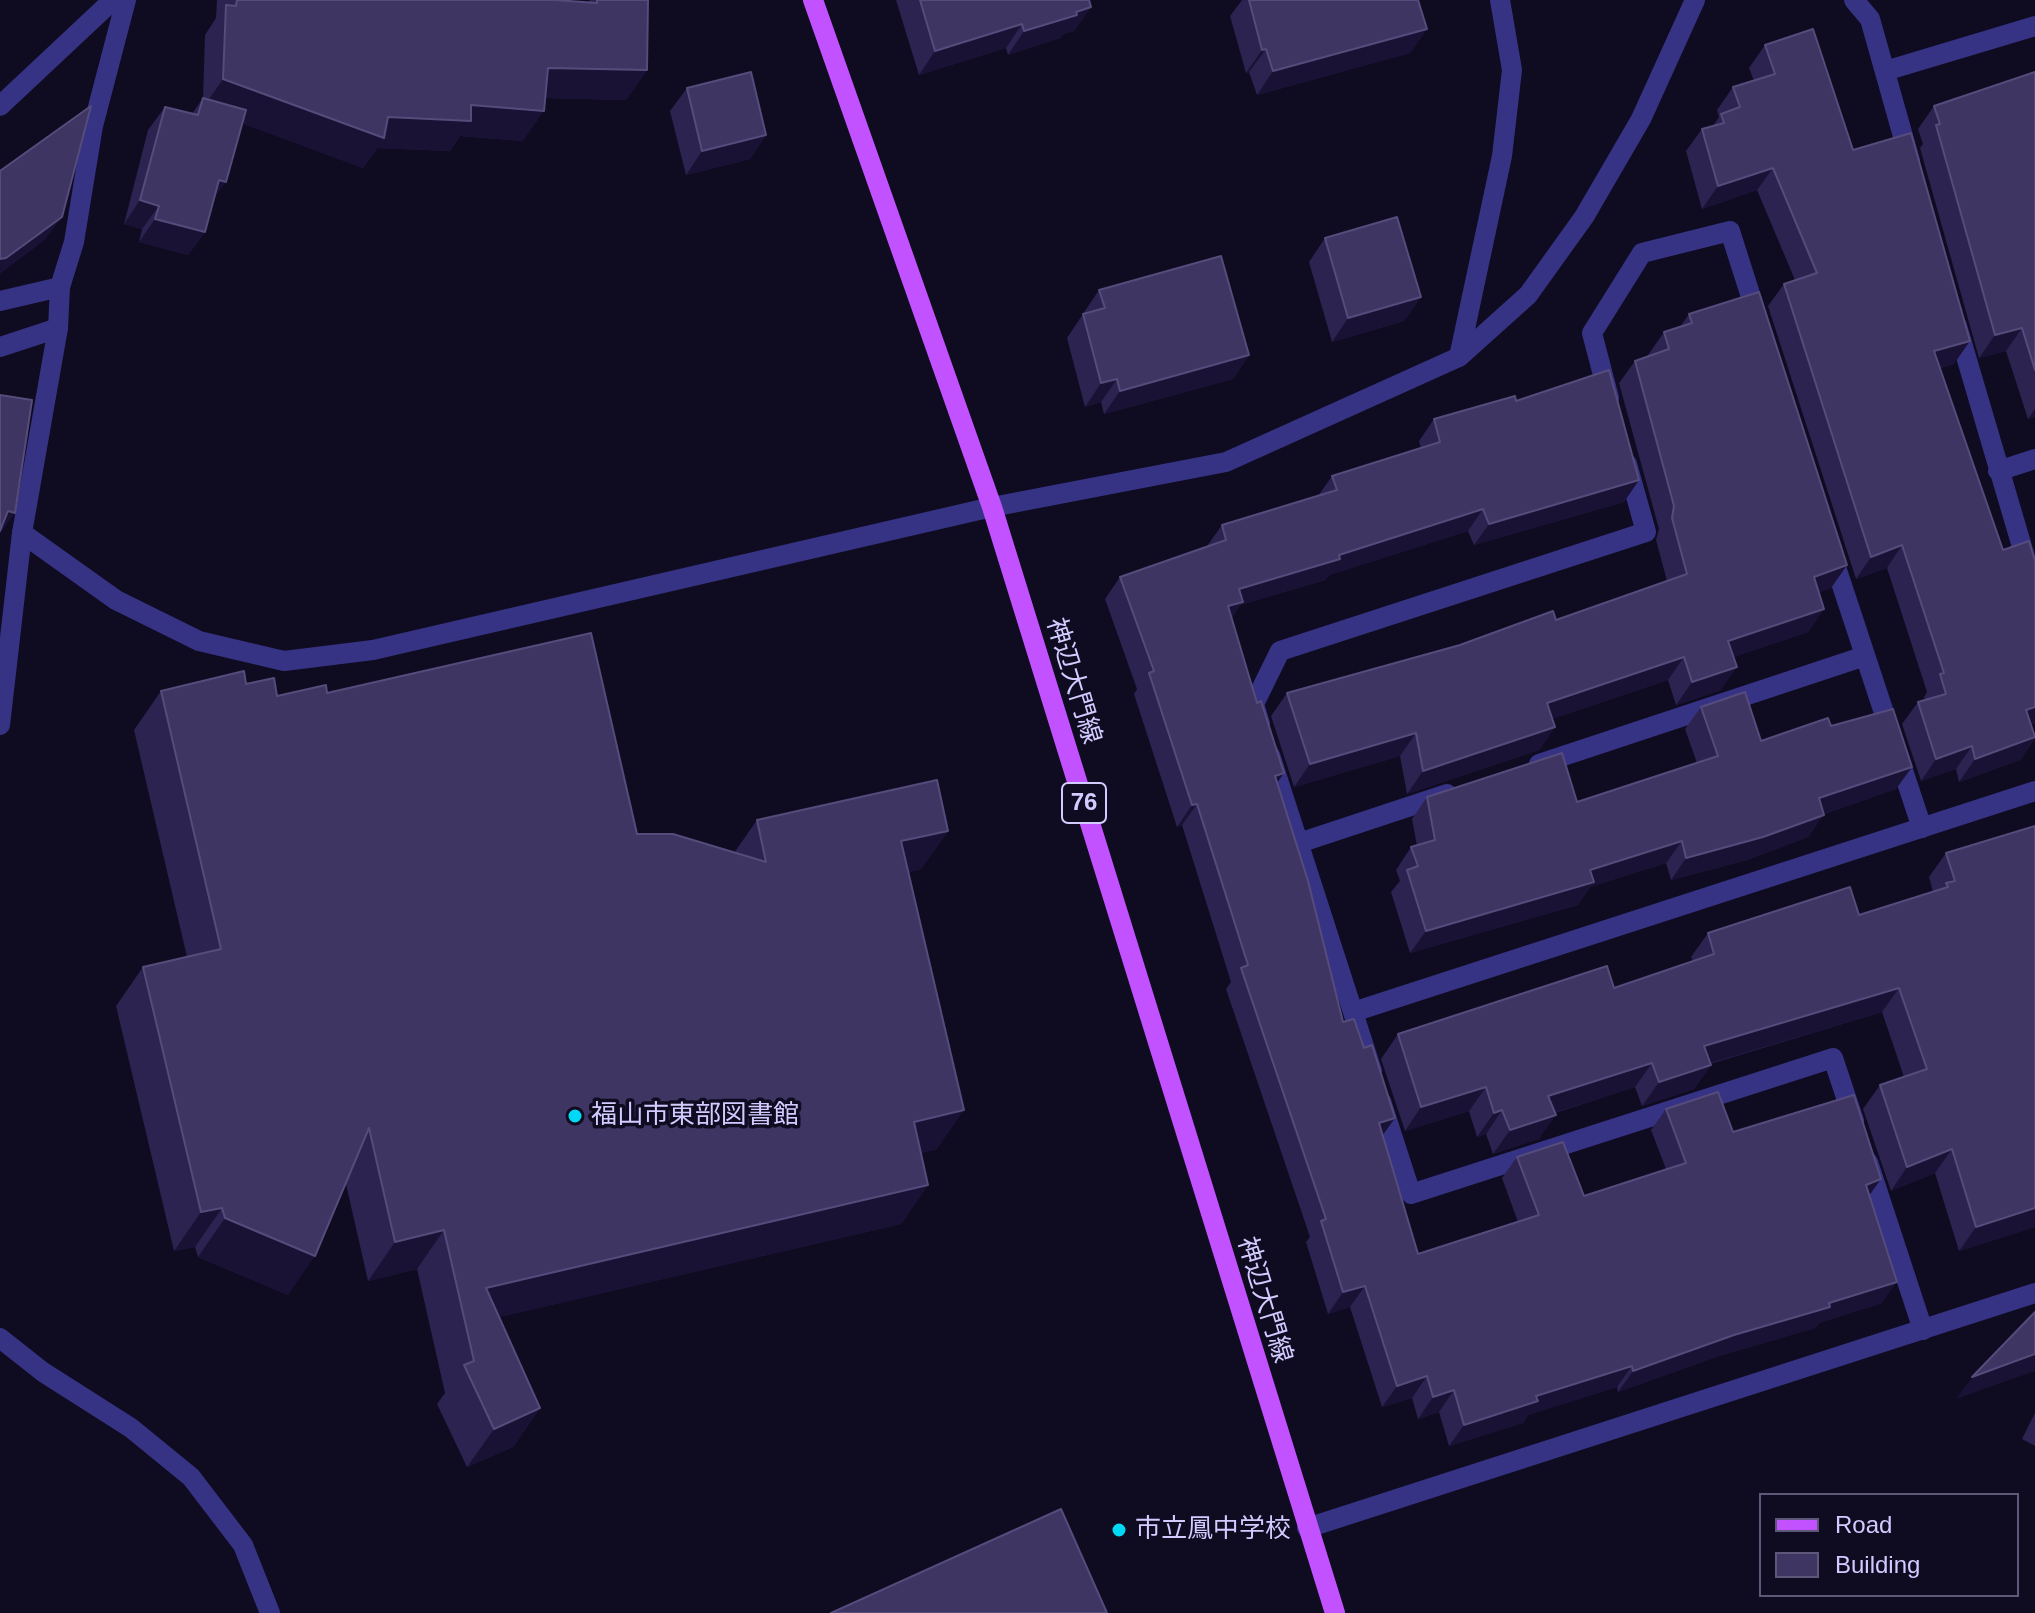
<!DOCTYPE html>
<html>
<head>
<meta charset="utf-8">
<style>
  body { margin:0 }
  #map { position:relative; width:2035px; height:1613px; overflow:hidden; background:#0f0b21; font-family:Arial,sans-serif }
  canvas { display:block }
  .legend { position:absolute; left:1759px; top:1493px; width:260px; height:104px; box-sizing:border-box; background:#0f0b21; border:2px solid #5d587a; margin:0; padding:10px 14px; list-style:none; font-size:24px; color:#d2cbff }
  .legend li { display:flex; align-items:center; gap:16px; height:40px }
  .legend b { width:40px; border:2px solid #5d587a }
</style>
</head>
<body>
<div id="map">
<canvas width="2035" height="1613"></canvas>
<ul class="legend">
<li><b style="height:10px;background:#c252ff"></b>Road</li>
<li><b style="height:22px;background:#3e3563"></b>Building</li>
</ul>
</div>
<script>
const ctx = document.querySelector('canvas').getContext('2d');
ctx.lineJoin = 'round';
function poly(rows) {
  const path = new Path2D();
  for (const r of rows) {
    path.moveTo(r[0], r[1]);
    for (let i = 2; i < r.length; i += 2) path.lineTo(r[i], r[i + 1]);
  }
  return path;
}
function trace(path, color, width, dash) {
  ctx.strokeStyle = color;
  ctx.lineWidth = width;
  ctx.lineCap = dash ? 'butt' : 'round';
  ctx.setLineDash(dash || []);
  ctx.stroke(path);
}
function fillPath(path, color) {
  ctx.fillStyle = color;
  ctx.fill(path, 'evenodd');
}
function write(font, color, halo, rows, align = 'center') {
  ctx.font = font + ' Arial,"Noto Sans JP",sans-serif';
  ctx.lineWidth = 7;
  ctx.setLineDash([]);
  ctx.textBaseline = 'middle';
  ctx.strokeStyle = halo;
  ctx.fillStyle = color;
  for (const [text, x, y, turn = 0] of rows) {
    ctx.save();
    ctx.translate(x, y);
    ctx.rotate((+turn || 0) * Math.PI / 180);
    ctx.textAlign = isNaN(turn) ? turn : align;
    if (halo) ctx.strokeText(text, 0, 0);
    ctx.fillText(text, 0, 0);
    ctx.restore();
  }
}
trace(poly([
  [0,725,22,533,58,328,60,287],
  [0,1338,43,1372,131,1428,191,1477,243,1545,270,1613]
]), '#373384', 20);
trace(poly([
  [1854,0,1870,19,1910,161],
  [1885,71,2035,26],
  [0,106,113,0],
  [1957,326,2035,591],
  [0,347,58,328],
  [1459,357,1528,295,1584,217,1641,119,1695,0],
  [1609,398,1592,333,1642,253,1730,231,1758,319],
  [1998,471,2035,459],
  [22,533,116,600,199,641,284,661,373,650,992,507,1226,462,1459,357,1502,156,1512,70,1500,0],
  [1831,552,1922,828],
  [1260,724,1254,704,1280,651,1646,532,1627,464],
  [1270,755,1372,1071],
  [1539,764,1865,656],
  [1299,843,1447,794],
  [1353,1012,2035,791],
  [1381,1101,1411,1194,1833,1058,1854,1121],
  [1868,1162,1923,1330],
  [1307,1528,2035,1293]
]), '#373384', 20);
trace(poly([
  [0,301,60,287,74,242,93,126,126,0]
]), '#373384', 20);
trace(poly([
  [813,0,992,507,1335,1613]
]), '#c252ff', 20);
fillPath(poly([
  [217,0,555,0,588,3,590,0,648,0,647,70,626,100,545,98,523,141,460,136,450,151,377,148,363,168,242,123,214,199,205,232,188,255,139,242,142,229,124,224,148,130,165,107,192,114,203,98,205,35,216,18],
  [896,0,1089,0,1091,7,1074,31,1063,34,1060,38,1008,55,1006,48,919,75],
  [1242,0,1418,0,1427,29,1410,53,1257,95,1249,72,1246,73,1230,16],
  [1765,45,1853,150,1954,364,1940,368,2035,738,2020,760,1959,782,1956,769,1921,781,1902,724,1918,702,1925,700,1924,697,1927,692,1887,568,1856,579,1768,306,1784,284,1795,280,1757,190,1702,209,1686,151,1702,129,1713,126,1719,117,1717,110,1733,87,1754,81,1749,68],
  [2035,72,2035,417,2028,419,2006,351,1979,358,1920,148,1923,144,1918,129,1934,106],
  [687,88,766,135,750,159,686,175,670,111],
  [1325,238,1421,297,1404,321,1332,342,1309,262],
  [1099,290,1249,355,1233,379,1104,414,1101,402,1085,407,1067,338],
  [1689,314,1847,565,1831,588,1819,592,1824,609,1808,632,1733,657,1721,690,1676,705,1668,680,1552,719,1555,727,1539,750,1407,794,1400,756,1294,787,1271,716,1287,693,1556,620,1667,581,1656,540,1659,529,1619,383,1635,361,1648,356,1648,355,1664,332,1680,327],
  [1516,401,1639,480,1624,502,1474,545,1468,531,1329,575,1325,580,1240,605,1232,618,1257,703,1284,773,1277,783,1343,1022,1364,1048,1395,1118,1382,1135,1418,1254,1518,1222,1502,1178,1517,1157,1584,1196,1666,1169,1651,1130,1666,1109,1733,1132,1870,1195,1882,1303,1819,1323,1815,1328,1719,1356,1618,1392,1617,1387,1528,1415,1523,1423,1449,1446,1439,1412,1418,1419,1412,1398,1382,1407,1350,1307,1328,1314,1306,1242,1310,1237,1226,989,1231,982,1182,825,1177,827,1134,694,1137,689,1105,599,1120,577,1207,546,1222,525,1318,496,1332,476,1421,448,1419,441,1434,419],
  [246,684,277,696,327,693,637,834,734,853,757,820,948,831,921,869,909,872,937,1149,921,1153,928,1185,901,1224,499,1317,540,1408,513,1447,467,1467,437,1404,445,1393,417,1269,368,1281,346,1184,288,1295,198,1257,195,1247,174,1251,116,1006,143,967,187,957,134,730,161,691],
  [1701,707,1761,741,1831,726,1896,789,1824,814,1808,837,1747,860,1671,880,1666,863,1590,887,1578,905,1410,953,1391,892,1400,881,1396,870,1411,847,1417,846,1412,819,1427,797,1577,802,1697,763,1685,729],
  [2035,826,2035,1227,1959,1251,1935,1173,1891,1191,1863,1109,1880,1085,1904,1077,1882,1012,1710,1064,1711,1065,1694,1089,1642,1106,1635,1087,1555,1113,1539,1139,1493,1154,1486,1134,1477,1137,1469,1111,1405,1131,1381,1059,1398,1034,1614,988,1693,961,1691,957,1708,933,1859,915,1933,892,1929,877,1946,853],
  [2035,1413,2035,1446,2022,1439]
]), '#2c2350');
fillPath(poly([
  [1091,7,1074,31,1063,34,1060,38,1008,55,1024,31],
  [1022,24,1006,48,919,75,935,51],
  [1427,29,1410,53,1257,95,1273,71],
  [1266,49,1249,72,1246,73,1262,50],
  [548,68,647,70,626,100,527,98],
  [223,79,471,105,544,111,523,141,460,136,450,151,377,148,363,168,202,109],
  [766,135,750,159,686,175,702,151],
  [1773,168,1757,190,1702,209,1718,186],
  [219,180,226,182,209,205],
  [140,200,159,206,142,229,124,224],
  [62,217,45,240,0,274,0,259],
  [155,219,205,232,188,255,139,242],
  [1421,297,1404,321,1332,342,1348,318],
  [2022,328,2006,351,1979,358,1995,335],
  [1970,341,1954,364,1918,373,1934,351],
  [1249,355,1233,379,1104,414,1120,391],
  [1117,379,1101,402,1085,407,1101,383],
  [2035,409,2035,417,2028,419],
  [1639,480,1624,502,1474,545,1489,524],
  [1483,509,1468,531,1329,575,1325,580,1240,605,1228,624,1213,628,1239,589,1339,555],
  [8,511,15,513,0,534,0,522],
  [1902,545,1887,568,1856,579,1871,557],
  [1847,565,1831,588,1798,600,1814,577],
  [1824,609,1808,632,1712,664,1728,641],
  [1684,657,1668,680,1532,726,1547,703],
  [1737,667,1721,690,1676,705,1692,682],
  [2035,707,2035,724,2010,732,2026,710],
  [1555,727,1539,750,1407,794,1423,771],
  [1416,733,1400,756,1294,787,1310,764],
  [2035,737,2020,760,1959,782,1975,759],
  [1972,746,1956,769,1921,781,1936,759],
  [1912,767,1896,789,1803,821,1819,798],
  [1284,773,1269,794,1275,776],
  [1197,804,1182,825,1177,827,1192,805],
  [1824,815,1808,837,1747,860,1671,880,1686,858],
  [948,831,921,869,874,880,901,841],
  [1682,841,1666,863,1590,887,1578,905,1410,953,1426,931,1590,870],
  [1899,988,1882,1012,1687,1070,1704,1046],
  [1652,1063,1635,1087,1531,1120,1548,1096],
  [1711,1065,1694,1089,1642,1106,1659,1082],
  [1486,1087,1469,1111,1405,1131,1421,1107],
  [964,1110,937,1149,887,1161,914,1122],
  [1502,1110,1486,1134,1477,1137,1494,1113],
  [1556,1115,1539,1139,1493,1154,1510,1130],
  [1395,1118,1380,1139,1379,1123],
  [1952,1149,1935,1173,1891,1191,1907,1167],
  [1881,1179,1866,1200,1866,1185],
  [928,1185,901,1224,465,1325,486,1288],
  [222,1208,195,1247,174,1251,201,1212],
  [2035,1208,2035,1227,1959,1251,1976,1227],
  [225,1218,315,1256,288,1295,198,1257],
  [444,1230,417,1269,368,1281,395,1242],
  [1897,1282,1882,1303,1819,1323,1815,1328,1719,1356,1618,1392,1633,1371,1734,1335],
  [1365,1286,1350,1307,1328,1314,1343,1292],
  [2035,1354,2035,1371,1956,1399,1972,1377],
  [1632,1366,1617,1387,1528,1415,1523,1423,1449,1446,1464,1425,1536,1396],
  [1427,1376,1412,1398,1382,1407,1397,1386],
  [1454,1390,1439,1412,1418,1419,1433,1397],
  [540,1408,513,1447,467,1467,494,1429]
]), '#191235');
const building = poly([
  [237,0,555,0,597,3,597,0,648,0,647,70,548,68,544,111,471,105,471,121,388,117,384,138,223,79,226,5,236,6,237,0],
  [920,0,1089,0,1091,7,1076,12,1077,15,1024,31,1022,24,935,51,920,0],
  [1249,0,1418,0,1427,29,1273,71,1266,49,1262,50,1249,0],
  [1813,29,1853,150,1911,133,1970,341,1934,351,2003,550,2029,541,2035,561,2035,707,2026,710,2035,737,1975,759,1972,746,1936,759,1918,702,1946,694,1940,674,1944,673,1902,545,1871,557,1784,284,1817,273,1773,168,1718,186,1702,129,1724,123,1721,114,1740,107,1733,87,1775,74,1765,45,1813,29],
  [751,72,766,135,702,151,687,88,751,72],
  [2035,72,2035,370,2022,328,1995,335,1936,125,1940,124,1934,106,2035,72],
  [203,98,246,110,226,182,219,180,205,232,155,219,159,206,140,200,165,107,198,115,203,98],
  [91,106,62,217,6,258,0,259,0,171,91,106],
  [1397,217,1421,297,1348,318,1325,238,1397,217],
  [1221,256,1249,355,1120,391,1117,379,1101,383,1083,314,1105,308,1099,290,1221,256],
  [1759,292,1847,565,1814,577,1824,609,1728,641,1737,667,1692,682,1684,657,1547,703,1555,727,1423,771,1416,733,1310,764,1287,693,1460,645,1553,611,1556,620,1687,574,1672,518,1674,506,1635,361,1669,349,1664,332,1692,323,1689,314,1759,292],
  [1609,370,1639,480,1489,524,1483,509,1339,555,1340,559,1239,589,1243,602,1228,606,1257,703,1261,701,1284,773,1275,776,1308,881,1343,1022,1354,1019,1364,1048,1372,1045,1395,1118,1379,1123,1418,1254,1539,1215,1517,1157,1563,1142,1584,1196,1686,1163,1666,1109,1718,1092,1733,1132,1854,1095,1881,1179,1866,1185,1897,1282,1829,1303,1830,1307,1734,1335,1633,1371,1632,1366,1536,1396,1538,1401,1464,1425,1454,1390,1433,1397,1427,1376,1397,1386,1365,1286,1343,1292,1321,1221,1326,1219,1241,968,1248,965,1197,804,1192,805,1149,673,1154,671,1120,577,1226,540,1222,525,1337,490,1332,476,1440,442,1434,419,1515,396,1516,401,1609,370],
  [0,395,32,400,15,513,8,511,0,531,0,395],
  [591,633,637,834,673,834,766,862,757,820,937,780,948,831,901,841,964,1110,914,1122,928,1185,486,1288,540,1408,494,1429,464,1365,474,1361,444,1230,395,1242,369,1128,315,1256,225,1218,222,1208,201,1212,143,967,221,949,161,691,244,671,246,684,274,678,277,696,326,685,327,693,591,633],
  [1745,692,1761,741,1828,718,1831,726,1893,709,1912,767,1819,798,1824,815,1763,837,1686,858,1682,841,1590,870,1594,882,1426,931,1407,870,1418,866,1411,847,1435,840,1427,797,1562,753,1577,802,1718,756,1701,707,1745,692],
  [2035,826,2035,1208,1976,1227,1952,1149,1907,1167,1880,1085,1927,1069,1899,988,1704,1046,1711,1065,1659,1082,1652,1063,1548,1096,1556,1115,1510,1130,1502,1110,1494,1113,1486,1087,1421,1107,1398,1034,1607,966,1614,988,1714,954,1708,933,1850,887,1859,915,1948,887,1946,883,1955,881,1946,853,2035,826],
  [2035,1312,2035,1354,1972,1377,2035,1312],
  [1061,1509,1107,1613,831,1613,1061,1509]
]);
fillPath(building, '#3e3563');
trace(building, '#554c7b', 2);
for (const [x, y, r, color] of [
  [575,1116,8,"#00d9f6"],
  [1119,1530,8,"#00d9f6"]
]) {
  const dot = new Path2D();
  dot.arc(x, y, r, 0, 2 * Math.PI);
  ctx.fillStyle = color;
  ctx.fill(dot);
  trace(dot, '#0f0b21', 3);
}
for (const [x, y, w] of [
  [1084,803,44]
]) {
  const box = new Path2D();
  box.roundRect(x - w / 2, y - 20, w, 40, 6);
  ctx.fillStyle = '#0f0b21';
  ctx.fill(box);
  trace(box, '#d2cbff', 2);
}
write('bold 24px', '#d2cbff', null, [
  ["76",1084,803]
]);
write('26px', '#d2cbff', '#0f0b21', [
  ["神辺大門線",1073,681,73],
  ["神辺大門線",1264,1300,73]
]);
write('26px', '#d2cbff', '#0f0b21', [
  ["福山市東部図書館",591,1116],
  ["市立鳳中学校",1135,1530]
], 'left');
</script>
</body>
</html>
